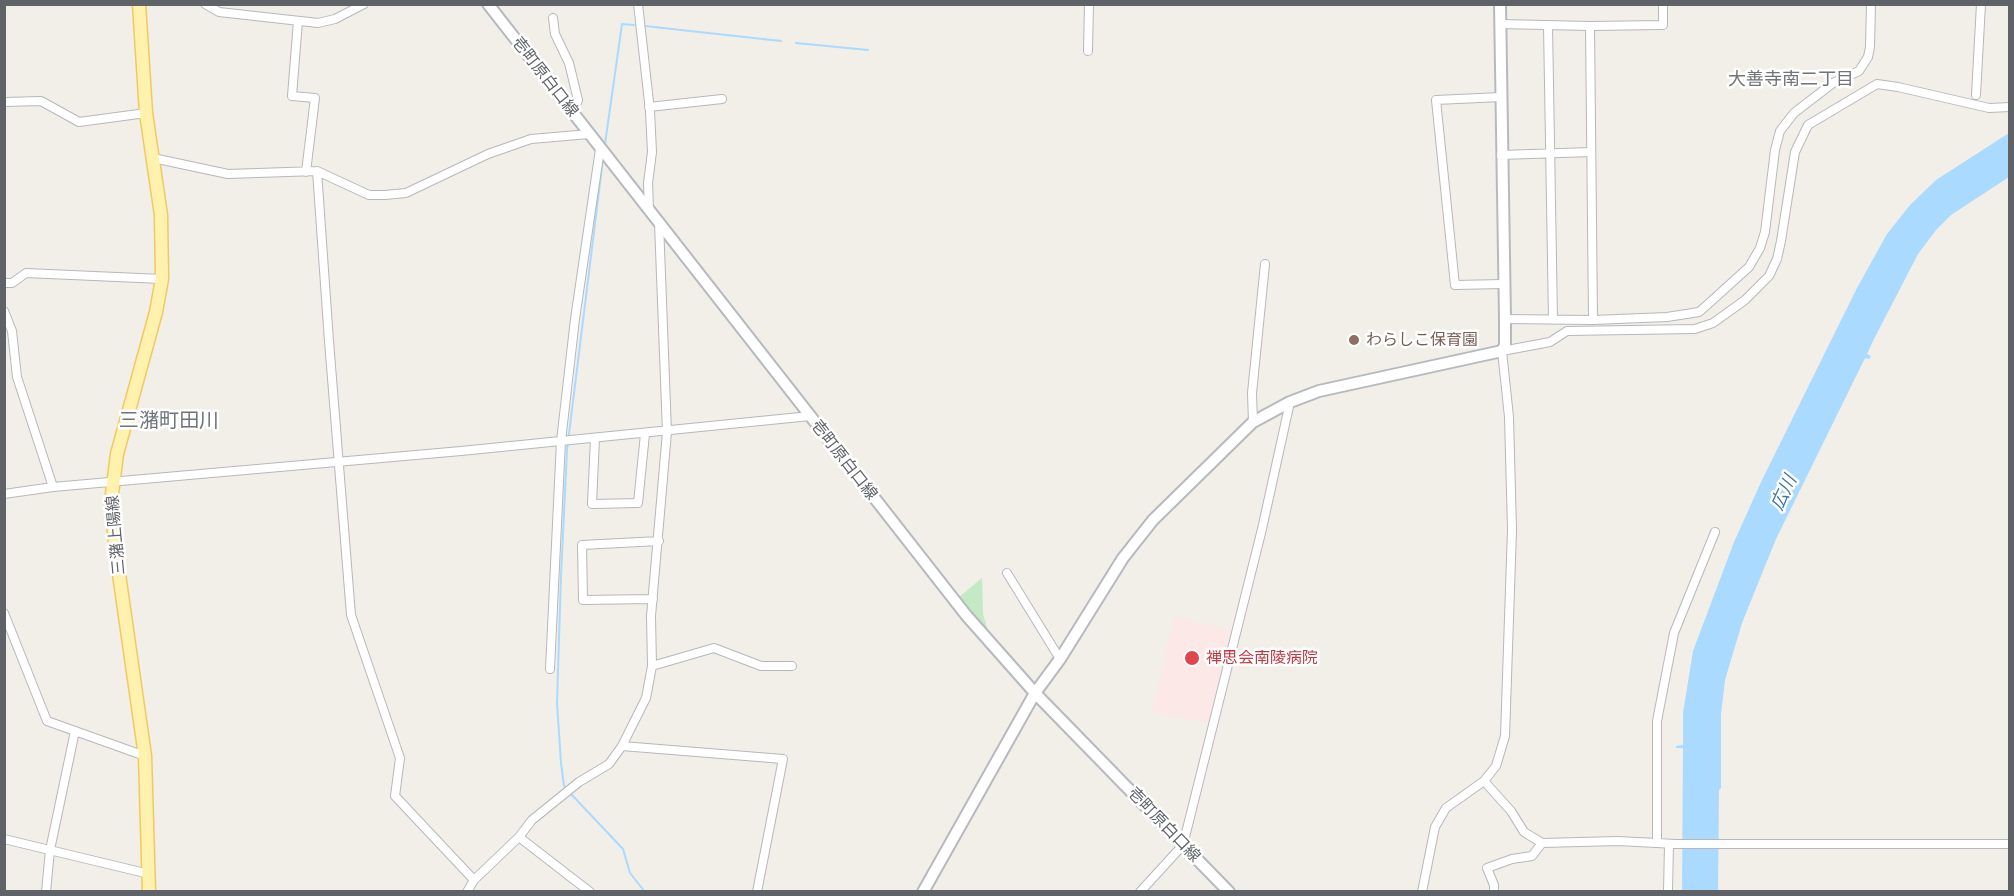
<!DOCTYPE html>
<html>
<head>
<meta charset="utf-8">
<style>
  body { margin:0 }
  #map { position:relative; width:2014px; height:896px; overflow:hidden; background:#f1efe8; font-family:Mulish,sans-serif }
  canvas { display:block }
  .frame { position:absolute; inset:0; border:6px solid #5f6368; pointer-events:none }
</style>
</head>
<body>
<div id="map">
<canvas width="2014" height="896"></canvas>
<div class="frame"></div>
</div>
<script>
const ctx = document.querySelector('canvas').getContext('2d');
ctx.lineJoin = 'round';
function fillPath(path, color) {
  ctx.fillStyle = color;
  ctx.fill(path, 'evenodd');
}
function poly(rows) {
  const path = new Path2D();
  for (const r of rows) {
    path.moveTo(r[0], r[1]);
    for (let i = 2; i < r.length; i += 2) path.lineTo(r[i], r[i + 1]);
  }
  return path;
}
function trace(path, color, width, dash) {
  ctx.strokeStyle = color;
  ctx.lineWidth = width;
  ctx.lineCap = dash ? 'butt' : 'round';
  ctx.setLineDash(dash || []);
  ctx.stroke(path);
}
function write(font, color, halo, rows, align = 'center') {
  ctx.font = font + ' Mulish,"Noto Sans JP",sans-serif';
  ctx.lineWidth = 5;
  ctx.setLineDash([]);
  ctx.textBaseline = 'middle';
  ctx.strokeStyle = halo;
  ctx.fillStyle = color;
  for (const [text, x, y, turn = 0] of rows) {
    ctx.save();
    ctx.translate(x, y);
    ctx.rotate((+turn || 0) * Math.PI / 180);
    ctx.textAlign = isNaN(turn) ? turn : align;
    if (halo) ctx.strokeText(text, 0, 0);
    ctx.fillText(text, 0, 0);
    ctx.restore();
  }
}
fillPath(poly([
  [1174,616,1230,630,1209,723,1152,712]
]), '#fce8e6');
fillPath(poly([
  [982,578,983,614,988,631,959,597]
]), '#c5e8c5');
fillPath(poly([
  [2009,133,2009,177,1951,215,1936,230,1918,254,1874,339,1867,354,1871,356,1869,359,1865,358,1776,539,1742,623,1725,680,1721,714,1721,788,1719,790,1718,891,1682,891,1683,748,1676,748,1676,746,1683,745,1683,713,1693,651,1734,542,1762,480,1857,288,1887,234,1910,205,1936,180]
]), '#aadaff');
trace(poly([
  [645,26,781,41],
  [796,43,868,50],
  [605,144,622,24,634,25],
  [567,789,564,786,561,763,557,703,561,576,567,450,603,159],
  [570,793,623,849,630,873,645,892]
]), '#aadaff', 2);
const street = poly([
  [205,4,219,12,318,23,335,19,364,4],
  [638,4,650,111,652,152,648,183,649,209],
  [553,18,555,34,569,63,578,100,573,113],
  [298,21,292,96,315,98,306,172],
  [1500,24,1590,26],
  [1548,25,1553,320],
  [1088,51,1089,4],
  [1976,95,1981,4],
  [1501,97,1436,100,1455,285,1503,284],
  [4,102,41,101,79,122,146,113],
  [649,107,722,99],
  [1501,155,1591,152],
  [153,158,228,174,317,171,369,195,385,195,406,193,488,154,531,139,589,134],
  [317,171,329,341,351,615,400,758,395,796,474,880],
  [4,283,12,283,26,273,162,279],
  [4,311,12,331,17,377,53,487],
  [1505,319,1593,320,1667,317,1699,312,1707,305,1749,267,1760,248,1765,232,1775,150,1780,131,1794,113,1833,83,1859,71,1868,57,1870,47,1871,4],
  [1593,320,1590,26,1663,25,1663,4],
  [1253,422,1252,393,1265,264],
  [595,438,592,504,638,503,645,434],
  [4,494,53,487,461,451,810,416],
  [1007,573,1060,659],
  [653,599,583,600,582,545,659,541],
  [4,613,47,721,145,756],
  [652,666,714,648,761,666,792,666],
  [550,669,561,441,575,319,600,149],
  [622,746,783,759,757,892],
  [1484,781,1511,811,1524,832,1542,843,1618,841,1676,844,2010,844],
  [519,837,590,892],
  [4,839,149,874],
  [1657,843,1657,721,1674,633,1715,532],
  [46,892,50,850,75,731],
  [467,892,474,880,519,837,532,820,579,782,609,764,622,746,646,698,652,666,651,616,667,432,659,223],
  [1140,892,1183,845,1262,529,1290,402],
  [1422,892,1435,827,1446,808,1484,781,1496,766,1505,736,1512,530,1509,417,1502,351,1550,342,1567,331,1695,329,1713,323,1745,300,1769,276,1777,259,1781,241,1795,152,1808,125,1877,84,1898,87,1989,108,2010,107],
  [1494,892,1494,885,1487,868,1512,859,1532,856,1542,843],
  [1668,892,1669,844]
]);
const secondary = poly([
  [488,4,966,615,1035,693,1229,892],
  [923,892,1035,693,1060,659,1123,558,1153,520,1253,422,1290,402,1319,391,1502,351,1505,345,1505,319,1500,4]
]);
const primary = poly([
  [139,4,146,113,161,215,162,279,156,312,117,454,111,502,116,553,145,756,149,892]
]);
trace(street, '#b5b8bc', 10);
trace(secondary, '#b6babf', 14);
trace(primary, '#f2c960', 15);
trace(street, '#fff', 8);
trace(secondary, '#fff', 10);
trace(primary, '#fff2af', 12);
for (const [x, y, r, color] of [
  [1354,340,6,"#8d6e63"],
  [1192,658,8,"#e0444e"]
]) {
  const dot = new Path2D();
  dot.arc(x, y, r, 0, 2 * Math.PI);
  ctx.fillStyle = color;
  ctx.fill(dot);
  trace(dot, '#fff', 2);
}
write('16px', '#5f6368', '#fff', [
  ["壱町原白口線",545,77,52],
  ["壱町原白口線",844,460,52],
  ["三潴上陽線",116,535,-95],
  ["壱町原白口線",1164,825,46]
]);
write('16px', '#785e54', '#fff', [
  ["わらしこ保育園",1366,340]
], 'left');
write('16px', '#be3a42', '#fff', [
  ["禅思会南陵病院",1206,658]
], 'left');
write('18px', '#70757a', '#fff', [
  ["大善寺南二丁目",1791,80]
]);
write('italic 18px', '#4174aa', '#fff', [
  ["広川",1784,493,-65]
]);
write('20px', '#70757a', '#fff', [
  ["三潴町田川",169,421]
]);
</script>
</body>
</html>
